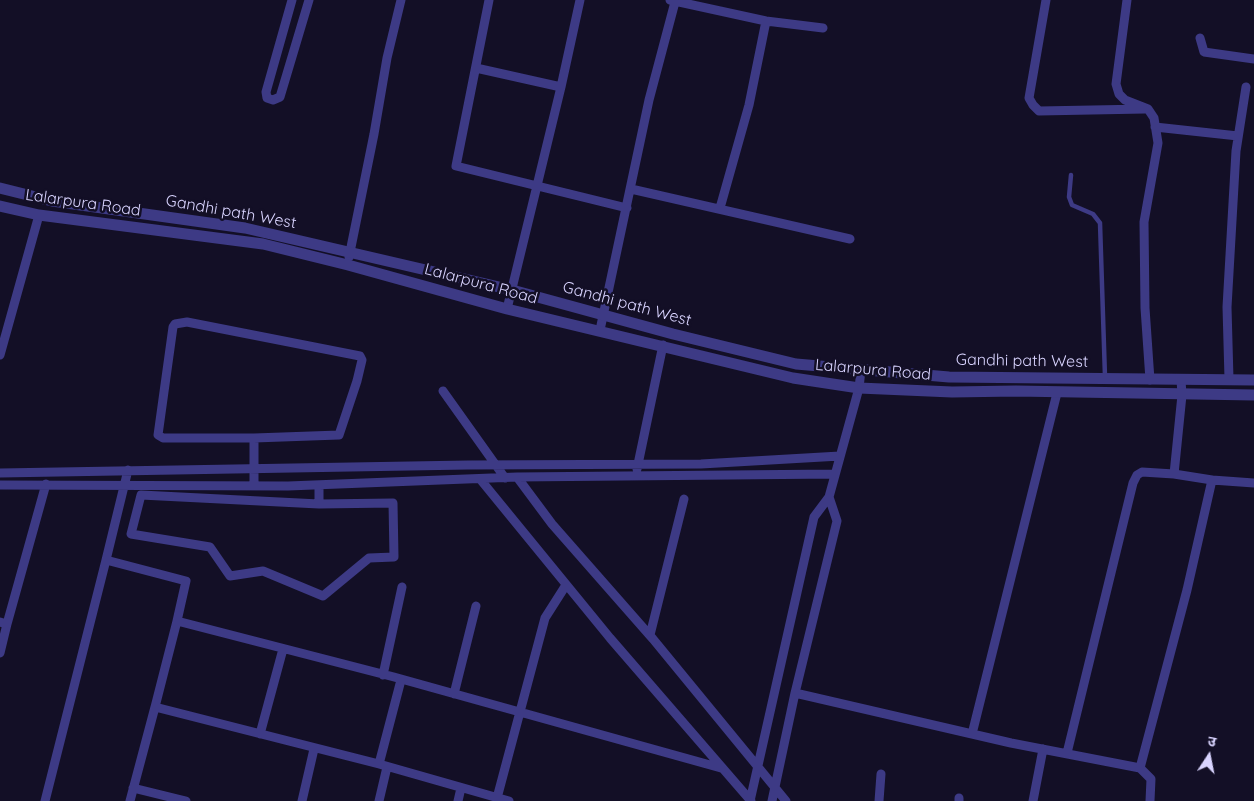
<!DOCTYPE html>
<html>
<head>
<meta charset="utf-8">
<style>
  body { margin:0 }
  #map { position:relative; width:1254px; height:801px; overflow:hidden; background:#130f26; font-family:Quicksand,"Noto Sans Devanagari",sans-serif }
  canvas { display:block }
  .north { position:absolute; left:1184px; top:731px; width:50px; height:50px; -webkit-text-stroke:4px #130f26; paint-order:stroke; rotate:11deg; font-size:14px; font-weight:700; line-height:20px; text-align:center; color:#d9d4ff }
  .north::after { content:''; display:block; margin:auto; width:18px; height:22px; background:#d9d4ff; clip-path:polygon(50% 0,100% 100%,50% 72%,0 100%) }
</style>
</head>
<body>
<div id="map">
<canvas width="1254" height="801"></canvas>
<div class="north">उ</div>
</div>
<script>
const ctx = document.querySelector('canvas').getContext('2d');
ctx.lineJoin = 'round';
function poly(rows) {
  const path = new Path2D();
  for (const r of rows) {
    path.moveTo(r[0], r[1]);
    for (let i = 2; i < r.length; i += 2) path.lineTo(r[i], r[i + 1]);
  }
  return path;
}
function trace(path, color, width, dash) {
  ctx.strokeStyle = color;
  ctx.lineWidth = width;
  ctx.lineCap = dash ? 'butt' : 'round';
  ctx.setLineDash(dash || []);
  ctx.stroke(path);
}
function write(font, color, halo, rows, align = 'center') {
  ctx.font = font + ' Quicksand,sans-serif';
  ctx.lineWidth = 5;
  ctx.setLineDash([]);
  ctx.textBaseline = 'middle';
  ctx.strokeStyle = halo;
  ctx.fillStyle = color;
  for (const [text, x, y, turn = 0] of rows) {
    ctx.save();
    ctx.translate(x, y);
    ctx.rotate((+turn || 0) * Math.PI / 180);
    ctx.textAlign = isNaN(turn) ? turn : align;
    if (halo) ctx.strokeText(text, 0, 0);
    ctx.fillText(text, 0, 0);
    ctx.restore();
  }
}
trace(poly([
  [1071,175,1069,197,1072,205,1093,214,1100,223,1105,377]
]), '#3d3a85', 4.5);
trace(poly([
  [292,0,266,92,267,98,273,100,280,97,309,0],
  [489,0,456,166,627,208],
  [670,0,766,21,823,28],
  [1046,0,1029,98,1033,105,1039,111,1145,109],
  [1127,0,1116,84,1119,94,1125,100,1148,109,1154,118,1158,143,1144,222,1145,308,1150,380],
  [1200,38,1204,52,1254,59],
  [476,68,561,87],
  [1155,127,1238,136],
  [631,189,850,239],
  [720,208,749,105,766,21],
  [349,257,374,134,387,58,401,0],
  [507,309,561,87,580,0],
  [600,330,649,100,675,2],
  [0,355,39,215],
  [1229,379,1227,307,1236,151,1246,87],
  [1181,380,1182,395,1174,474,1212,480,1254,483],
  [443,391,505,478],
  [254,438,339,435,357,381,362,360,360,356,187,322,175,324,173,327,158,435,163,438,254,438,254,486],
  [637,469,663,345],
  [128,470,106,560,186,581,177,621,394,677,721,768],
  [0,473,468,465,701,464,840,456],
  [517,477,552,524,653,639,786,801],
  [480,479,610,638,751,801],
  [0,485,288,486,517,477,835,474],
  [319,485,319,504,393,503,394,557,369,558,323,596,263,571,230,576,210,547,131,534,141,495,319,504],
  [177,621,155,707,379,764,509,801],
  [0,622,7,624,0,653],
  [7,624,46,484],
  [650,635,684,499],
  [383,675,402,587],
  [795,693,1011,743,1140,768,1151,779,1150,801],
  [454,694,476,606],
  [260,734,283,649],
  [972,734,1057,393],
  [1067,753,1133,483,1137,475,1142,472,1174,474],
  [379,764,401,680],
  [1140,768,1187,590,1212,480],
  [133,788,186,801],
  [497,798,545,618,566,585],
  [45,801,106,560],
  [130,801,155,707],
  [302,801,314,749],
  [379,801,387,767],
  [458,801,461,788],
  [750,801,814,517,829,497,859,388,861,370],
  [772,801,795,693,837,521,829,497],
  [879,801,881,774],
  [959,801,959,798],
  [1033,801,1043,749]
]), '#3d3a85', 9);
trace(poly([
  [0,188,52,201,245,228,512,290,673,334,796,364,949,377,1254,380],
  [0,206,39,215,263,244,348,265,507,309,793,378,859,388,952,392,1016,391,1254,395]
]), '#3d3a85', 11);
write('16px', '#d9d4ff', '#130f26', [
  ["Lalarpura Road",83,203,8],
  ["Gandhi path West",231,212,10],
  ["Lalarpura Road",481,284,15],
  ["Gandhi path West",627,304,15],
  ["Gandhi path West",1022,361,1],
  ["Lalarpura Road",873,370,5]
]);
</script>
</body>
</html>
